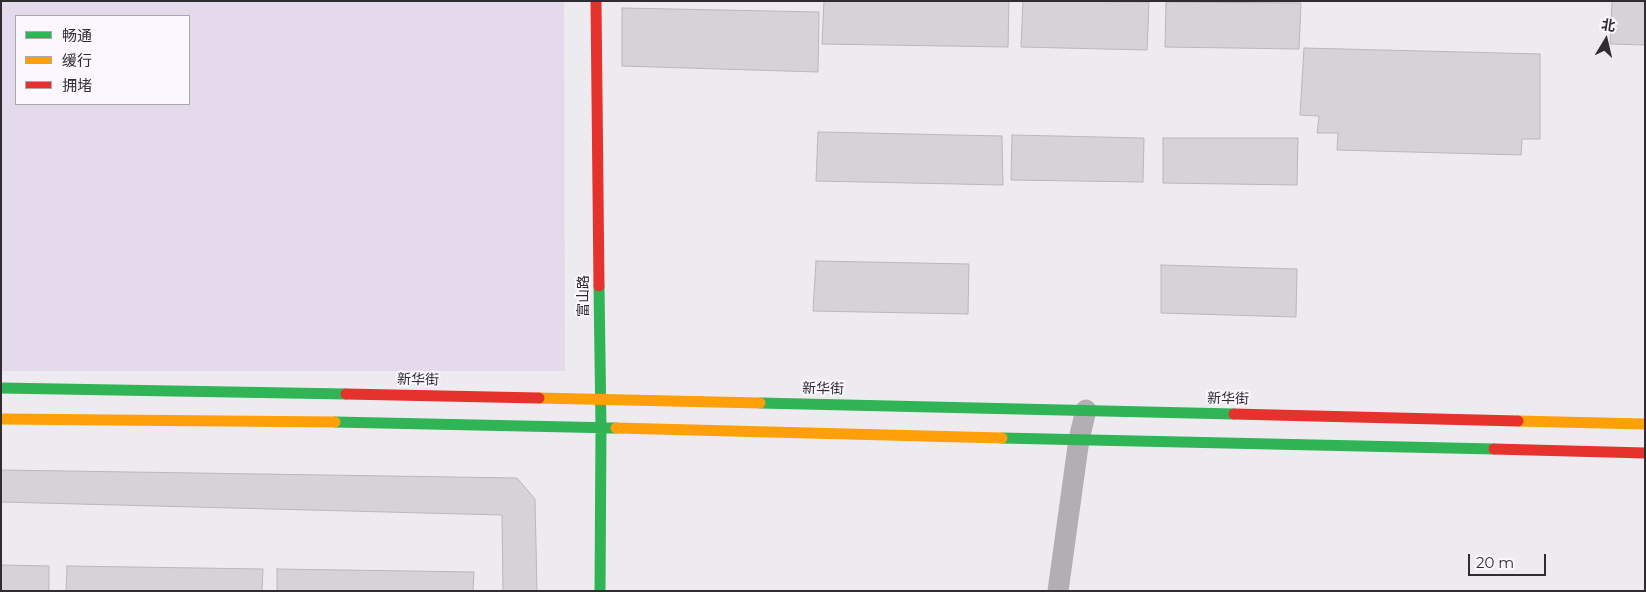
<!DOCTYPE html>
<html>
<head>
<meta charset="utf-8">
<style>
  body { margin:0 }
  #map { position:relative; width:1646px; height:592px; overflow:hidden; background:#eeebf0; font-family:Montserrat,"Noto Sans SC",sans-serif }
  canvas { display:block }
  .frame { position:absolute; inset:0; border:2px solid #2f2d30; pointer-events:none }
  .legend { position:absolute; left:15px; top:15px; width:175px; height:90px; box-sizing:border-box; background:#fbf7ff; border:1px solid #a9a6ac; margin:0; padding:6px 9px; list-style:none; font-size:15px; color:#2f2d30 }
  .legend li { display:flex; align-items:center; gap:10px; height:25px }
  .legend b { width:25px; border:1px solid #a9a6ac }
  .north { position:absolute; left:1581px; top:15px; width:50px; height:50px; -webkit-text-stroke:4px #fbf7ff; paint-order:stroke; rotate:9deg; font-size:14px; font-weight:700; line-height:20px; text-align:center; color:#2f2d30 }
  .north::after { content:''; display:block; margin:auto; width:18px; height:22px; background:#2f2d30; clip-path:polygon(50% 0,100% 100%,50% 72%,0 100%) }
  .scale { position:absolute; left:1468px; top:554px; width:78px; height:22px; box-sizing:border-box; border:2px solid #2f2d30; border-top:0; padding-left:6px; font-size:15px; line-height:18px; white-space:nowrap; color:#2f2d30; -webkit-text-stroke:4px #fbf7ff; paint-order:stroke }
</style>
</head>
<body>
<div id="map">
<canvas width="1646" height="592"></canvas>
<div class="frame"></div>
<ul class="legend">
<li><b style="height:6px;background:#30b455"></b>畅通</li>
<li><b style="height:6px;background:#ff9f0a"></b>缓行</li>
<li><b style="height:6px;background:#e5322d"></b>拥堵</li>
</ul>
<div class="north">北</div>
<div class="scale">20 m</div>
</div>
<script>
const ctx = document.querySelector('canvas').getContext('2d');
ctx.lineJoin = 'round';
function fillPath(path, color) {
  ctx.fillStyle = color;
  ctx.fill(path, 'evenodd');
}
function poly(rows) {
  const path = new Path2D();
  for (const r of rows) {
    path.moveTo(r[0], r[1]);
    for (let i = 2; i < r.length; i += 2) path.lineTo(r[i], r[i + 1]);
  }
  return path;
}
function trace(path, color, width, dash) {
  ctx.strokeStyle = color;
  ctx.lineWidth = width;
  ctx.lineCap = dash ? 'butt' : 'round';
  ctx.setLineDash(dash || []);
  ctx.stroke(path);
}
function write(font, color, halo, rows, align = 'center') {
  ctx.font = font + ' Montserrat,"Noto Sans SC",sans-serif';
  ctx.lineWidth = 4;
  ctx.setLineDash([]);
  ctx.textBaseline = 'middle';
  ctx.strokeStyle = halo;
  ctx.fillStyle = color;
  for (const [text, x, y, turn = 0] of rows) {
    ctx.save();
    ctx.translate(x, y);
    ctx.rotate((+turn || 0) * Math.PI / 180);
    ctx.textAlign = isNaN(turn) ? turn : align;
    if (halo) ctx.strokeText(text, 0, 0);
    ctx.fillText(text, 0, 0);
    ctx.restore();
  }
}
fillPath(poly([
  [1,1,564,1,565,371,1,371],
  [16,16,189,16,189,104,16,104]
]), '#e5daec');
const building = poly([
  [824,1,1009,1,1008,47,822,44,824,1],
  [1023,1,1149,2,1147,50,1021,47,1023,1],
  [1612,1,1645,1,1645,45,1610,44,1612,1],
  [1166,2,1301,3,1299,49,1165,47,1166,2],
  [622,8,819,12,818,72,622,66,622,8],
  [1304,48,1540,54,1540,139,1522,139,1521,155,1337,150,1338,133,1317,133,1319,116,1300,115,1304,48],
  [818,132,1002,136,1003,185,816,181,818,132],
  [1012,135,1144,138,1143,182,1011,180,1012,135],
  [1163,138,1298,138,1297,185,1163,183,1163,138],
  [816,261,969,264,968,314,813,311,816,261],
  [1161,265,1297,269,1296,317,1161,313,1161,265],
  [1,470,517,478,535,499,537,591,503,591,502,515,1,502,1,470],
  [1,565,49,566,49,591,1,591,1,565],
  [67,566,263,569,262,591,66,591,67,566],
  [277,569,474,572,473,591,277,591,277,569]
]);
fillPath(building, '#d5d3d6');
trace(building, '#b9b7bb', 1);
trace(poly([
  [1058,591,1079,439,1086,410]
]), '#b2aeb4', 21);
trace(poly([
  [599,286,601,428,600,591],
  [1,388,346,394],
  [760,403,1234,414],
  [335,422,616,428],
  [1002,438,1494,449]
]), '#30b455', 11);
trace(poly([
  [539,398,760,403],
  [1,419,335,422],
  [1518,421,1645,424],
  [616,428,1002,438]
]), '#ff9f0a', 11);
trace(poly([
  [596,1,599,286],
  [346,394,539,398],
  [1234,414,1518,421],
  [1494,449,1645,453]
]), '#e5322d', 11);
write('14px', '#2f2d30', '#fbf7ff', [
  ["富山路",584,296,-90],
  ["新华街",418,380,1],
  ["新华街",823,389,1],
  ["新华街",1228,399,1]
]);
</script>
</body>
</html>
